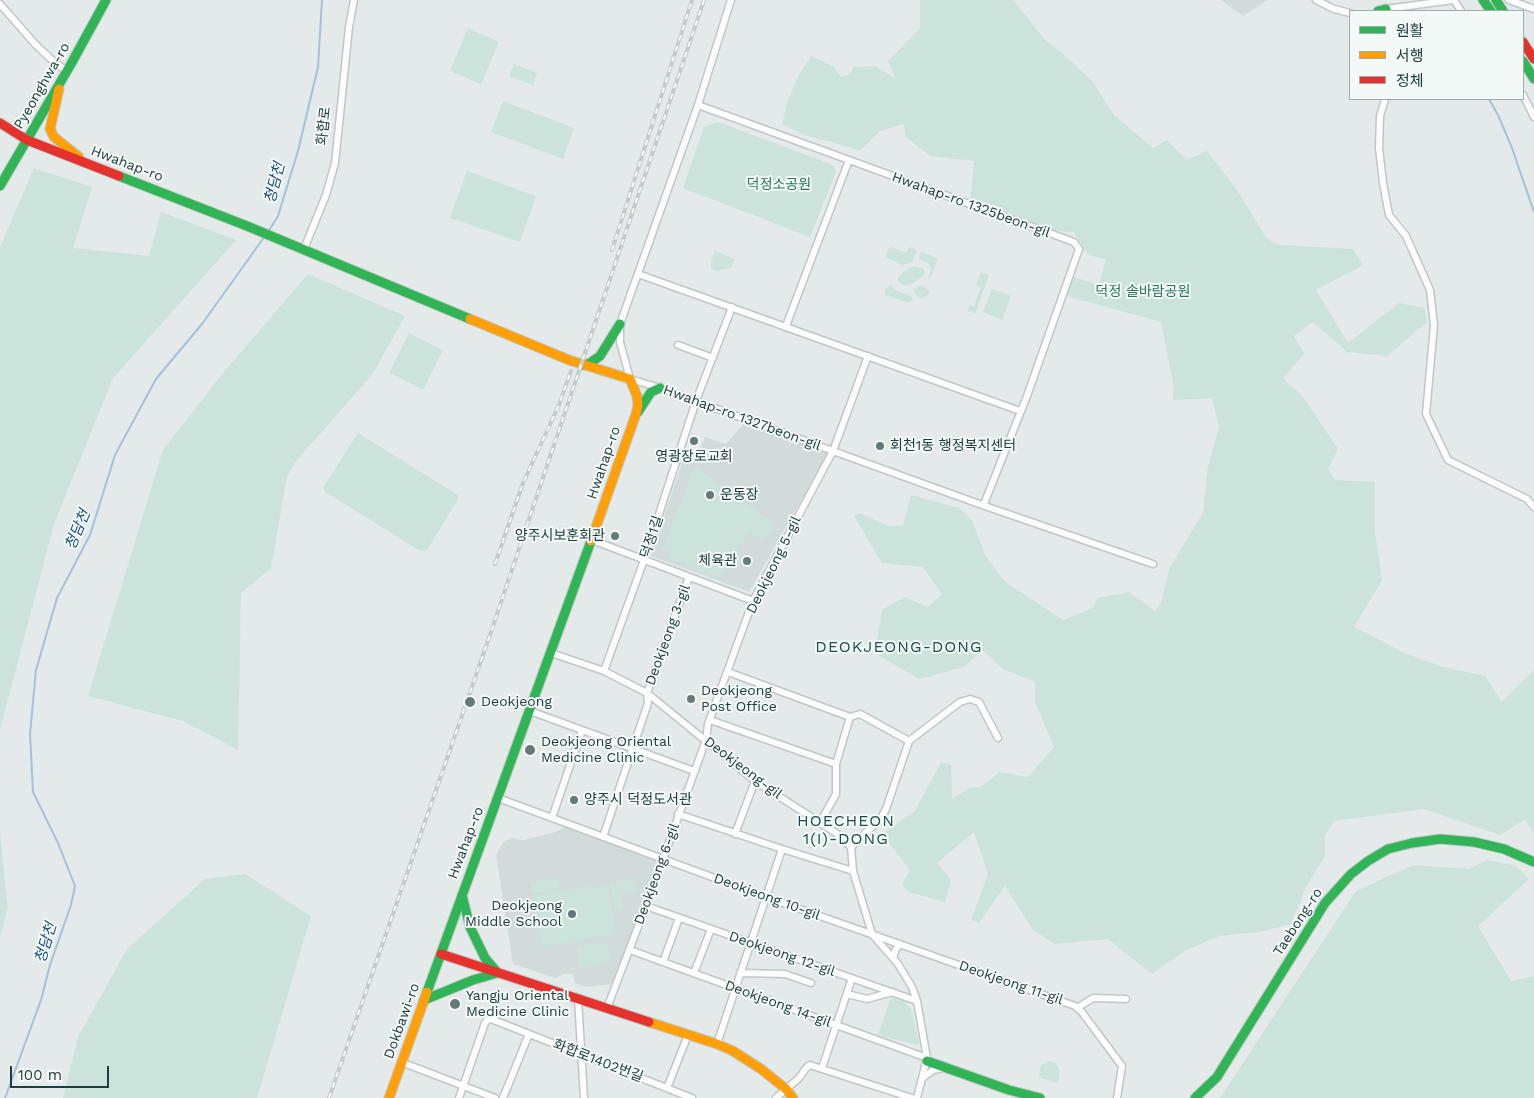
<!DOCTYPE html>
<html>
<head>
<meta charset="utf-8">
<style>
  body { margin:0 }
  #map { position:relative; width:1534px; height:1098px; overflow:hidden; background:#e4e9e9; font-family:"Work Sans","Noto Sans KR",sans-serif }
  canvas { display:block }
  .legend { position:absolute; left:1349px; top:10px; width:175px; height:90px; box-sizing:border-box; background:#f2f9f7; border:1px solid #9eadad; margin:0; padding:6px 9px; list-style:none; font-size:15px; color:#213c3d }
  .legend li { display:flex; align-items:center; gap:10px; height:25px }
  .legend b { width:25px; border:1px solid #9eadad }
  .scale { position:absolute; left:10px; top:1066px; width:99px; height:22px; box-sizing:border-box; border:2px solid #213c3d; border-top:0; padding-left:6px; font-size:15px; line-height:18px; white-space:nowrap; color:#213c3d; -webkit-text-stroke:4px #f2f9f7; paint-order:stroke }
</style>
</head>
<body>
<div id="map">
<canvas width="1534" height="1098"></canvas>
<ul class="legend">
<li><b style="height:6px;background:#30b455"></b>원활</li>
<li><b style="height:6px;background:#ff9f0a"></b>서행</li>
<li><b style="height:6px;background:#e5322d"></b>정체</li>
</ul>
<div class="scale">100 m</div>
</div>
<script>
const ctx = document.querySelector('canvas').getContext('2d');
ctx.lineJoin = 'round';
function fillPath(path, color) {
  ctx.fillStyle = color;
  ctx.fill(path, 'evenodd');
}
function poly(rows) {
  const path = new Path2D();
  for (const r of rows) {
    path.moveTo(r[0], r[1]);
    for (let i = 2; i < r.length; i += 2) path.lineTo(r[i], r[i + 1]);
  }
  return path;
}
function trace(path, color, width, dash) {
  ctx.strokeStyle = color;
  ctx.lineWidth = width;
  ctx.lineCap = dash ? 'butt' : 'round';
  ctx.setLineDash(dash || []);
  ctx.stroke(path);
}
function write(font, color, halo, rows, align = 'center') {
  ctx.font = font + ' "Work Sans","Noto Sans KR",sans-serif';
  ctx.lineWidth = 4;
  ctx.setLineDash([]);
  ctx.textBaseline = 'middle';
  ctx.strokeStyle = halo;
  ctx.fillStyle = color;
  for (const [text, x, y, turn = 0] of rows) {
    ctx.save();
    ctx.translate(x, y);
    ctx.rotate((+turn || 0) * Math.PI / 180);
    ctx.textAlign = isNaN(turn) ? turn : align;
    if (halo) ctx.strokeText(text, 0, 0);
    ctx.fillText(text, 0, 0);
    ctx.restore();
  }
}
fillPath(poly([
  [1221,0,1268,0,1243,16],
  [744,423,828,453,749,592,651,556,683,460,696,460,705,437,726,444],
  [567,827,654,858,657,865,612,984,586,987,575,983,573,974,564,974,556,978,513,964,496,854,503,843,511,838,523,840,552,833]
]), '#d1dbda');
fillPath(poly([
  [920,0,1013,0,1046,41,1061,52,1093,82,1114,115,1153,148,1167,140,1186,160,1207,151,1237,190,1267,239,1280,245,1353,249,1363,265,1316,290,1348,343,1399,303,1424,308,1427,322,1387,356,1347,352,1313,322,1294,336,1304,354,1283,378,1303,397,1338,449,1328,469,1335,480,1375,482,1375,533,1382,580,1354,627,1402,652,1440,666,1485,676,1502,702,1534,670,1534,832,1524,820,1500,835,1424,809,1334,821,1325,836,1325,856,1307,885,1291,924,1259,932,1219,936,1186,950,1152,974,1108,939,1055,944,1033,930,1005,886,979,923,971,920,988,874,974,832,937,863,951,880,945,902,908,892,902,884,910,870,882,834,915,811,941,762,951,765,952,799,969,788,980,787,1000,772,1028,777,1054,747,1035,702,1035,682,1003,669,982,650,964,667,919,679,875,653,882,610,905,597,928,607,942,594,923,567,882,563,854,516,860,513,887,526,903,526,911,495,959,508,972,520,985,555,1004,581,1063,620,1093,608,1098,598,1129,592,1155,611,1161,602,1170,567,1203,513,1208,467,1219,427,1212,398,1173,400,1174,387,1161,322,1067,296,1073,277,1099,285,1106,259,1088,255,1074,232,1054,231,970,203,974,161,930,156,906,137,903,124,880,131,860,151,842,145,804,135,782,124,788,100,799,75,811,56,833,66,841,77,850,74,854,67,875,66,896,79,888,61,920,28],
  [468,28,499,42,481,84,450,71],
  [514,64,537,73,533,85,509,76],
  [503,101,574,128,563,159,491,132],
  [718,122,831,164,834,167,836,171,810,237,683,188,704,127],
  [34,168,92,187,73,248,149,256,161,212,236,240,113,378,54,524,0,730,0,247],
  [467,171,536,196,520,242,450,218],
  [890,246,906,253,909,247,917,250,912,262,903,265,885,257],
  [715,251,735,259,731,268,716,271,711,269,711,262],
  [921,252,938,258,932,275,928,280,931,269,929,264,919,259],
  [914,266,924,269,925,274,922,277,910,285,904,285,900,283,898,280,898,277,907,269],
  [981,272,989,275,975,314,968,311,969,305,974,307,981,287,976,285],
  [308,274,405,316,372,375,296,461,287,476,271,568,241,593,238,750,183,721,88,696,163,450,223,373],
  [891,285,897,291,911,296,913,298,912,300,909,303,885,295,885,289],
  [921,285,930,291,928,295,921,299,912,290],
  [992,289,1011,296,1002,320,983,312],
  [409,333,443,350,423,390,389,373],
  [358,433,458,495,458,499,427,550,420,551,324,491,324,486],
  [695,466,775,524,763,541,750,532,718,576,668,557,671,549,664,546],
  [0,833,8,908,0,937],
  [1487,860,1516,866,1529,879,1478,926,1511,981,1534,976,1534,1098,1220,1098,1356,891,1413,865,1469,869],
  [245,874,311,916,257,1098,63,1098,78,1037,127,949,205,879],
  [558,878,560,889,532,894,530,883],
  [634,878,637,891,612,896,610,883],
  [607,884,616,934,542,947,533,896],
  [620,896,623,910,615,911,613,897],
  [607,942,610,962,580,968,577,947],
  [891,997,904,1001,911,1009,919,1043,917,1045,878,1035],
  [1049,1061,1055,1063,1059,1069,1059,1081,1057,1083,1041,1078,1039,1073,1041,1065]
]), '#cce3db');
trace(poly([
  [1489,99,1498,115,1512,148,1534,212],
  [268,232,278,216,298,151,318,67,322,0],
  [5,1098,41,1000,50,965,71,905,75,886,58,843,33,792,30,734,36,670,57,598,90,535,115,455,156,379,202,324,265,236]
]), '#a3c1da', 2);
const street = poly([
  [731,0,698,105,620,324,620,342,630,379,660,388,833,451,868,356],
  [1316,0,1334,9,1350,13],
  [1454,0,1461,11],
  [1509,0,1534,9],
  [0,4,35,44,54,62,67,71],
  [1386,9,1453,0],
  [1523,95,1534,117],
  [1385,99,1380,116,1379,148,1383,183,1389,215,1406,236,1430,290,1434,325,1426,414,1448,460,1527,499,1534,507],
  [304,249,326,195,335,163,349,27,354,0],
  [638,274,1020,411],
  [786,326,849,160],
  [678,345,713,358],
  [982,505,1153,564],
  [592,540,753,601],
  [551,653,604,671,647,693,755,781,836,833,851,847,853,871,872,934,898,964,912,987,917,1001,927,1058,917,1098],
  [604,671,644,560,696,401,732,307],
  [728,672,850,717,860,714,909,741],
  [530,711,694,771],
  [710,720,836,764],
  [498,798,766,897,1075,1006,1081,1011,1122,1066,1117,1098],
  [678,814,782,849,853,871],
  [552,818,582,730],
  [820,823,836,794,836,764,850,717],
  [735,834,755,781],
  [603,837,648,703,647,693,689,577],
  [851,847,881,818,886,809,909,741,960,702,970,699,979,702,998,738],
  [646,906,917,1001],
  [630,950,927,1058],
  [893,958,896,949,900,944],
  [663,962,679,918],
  [694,973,711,929],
  [740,973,785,974,811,983],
  [847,994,867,999,892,992],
  [578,999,584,1098],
  [607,1008,646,906,706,740,708,724,753,601,833,451,982,505,984,504,1027,396,1079,249,1074,242,698,105],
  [1077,1008,1093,998,1126,999],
  [717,1044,782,849],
  [401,1062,495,1098],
  [822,1068,852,978],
  [924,1077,933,1070,943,1068],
  [667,1088,688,1035],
  [459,1098,485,1023,487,1020,491,1019,692,1098],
  [503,1098,529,1034],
  [776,1098,799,1078,806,1068,810,1065,912,1098]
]);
const fast = poly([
  [1483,0,1491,11],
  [1496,0,1503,11],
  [1378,11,1386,9],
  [1523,61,1534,79],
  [119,176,247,226,470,319],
  [0,186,71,64,106,0],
  [583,365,590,363,600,356,620,324],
  [638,412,651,392,660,388],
  [462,895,470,927,485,958,497,972],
  [427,992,591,541],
  [424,1000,473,980,497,973],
  [927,1061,1009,1090,1040,1098],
  [1195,1098,1217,1077,1325,903,1351,874,1368,861,1388,849,1412,843,1440,839,1474,842,1504,849,1534,862]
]);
const slow = poly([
  [59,89,50,129,54,137,79,157],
  [470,319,569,360,630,379,637,396,638,405,636,414,591,541],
  [649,1022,717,1044,733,1051,761,1069,786,1089,793,1098],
  [389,1098,427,992]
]);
const jam = poly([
  [1523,42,1534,59],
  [0,123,27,140,119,176],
  [441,954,649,1022]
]);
trace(street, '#c1c6c6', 9);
trace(fast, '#bfc7c7', 11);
trace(slow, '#bfc7c7', 11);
trace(jam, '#bfc7c7', 11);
trace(street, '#fbfcfc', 6);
trace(fast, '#30b455', 9);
trace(slow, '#ff9f0a', 9);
trace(jam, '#e5322d', 9);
const rail = poly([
  [612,250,692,0],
  [495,564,523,483,559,405,571,371],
  [329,1098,491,632,704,0]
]);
trace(rail, '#c6caca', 4);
trace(rail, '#f2f9f7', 2, [5.5]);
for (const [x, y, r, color] of [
  [694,441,5,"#657979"],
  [880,446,5,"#657979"],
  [710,495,5,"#657979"],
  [615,536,5,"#657979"],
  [747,561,5,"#657979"],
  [691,699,5,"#657979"],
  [470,702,6,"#657979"],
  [530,750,6,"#657979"],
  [574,800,5,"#657979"],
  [572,914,5,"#657979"],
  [455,1004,6,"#657979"]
]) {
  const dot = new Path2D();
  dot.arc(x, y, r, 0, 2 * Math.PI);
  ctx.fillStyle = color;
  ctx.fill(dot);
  trace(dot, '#f2f9f7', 2);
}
write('14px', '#213c3d', '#f2f9f7', [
  ["Pyeonghwa-ro",42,86,-60],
  ["화합로",324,126,-84],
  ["Hwahap-ro",127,164,21],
  ["Hwahap-ro 1325beon-gil",971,205,20],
  ["Hwahap-ro 1327beon-gil",742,418,20],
  ["Hwahap-ro",604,463,-71],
  ["덕정1길",652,537,-71],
  ["Deokjeong 5-gil",774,565,-64],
  ["Deokjeong 3-gil",668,635,-70],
  ["Deokjeong-gil",743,768,37],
  ["Hwahap-ro",466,843,-69],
  ["Deokjeong 6-gil",657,874,-70],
  ["Deokjeong 10-gil",767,897,20],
  ["Taebong-ro",1298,922,-57],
  ["Deokjeong 12-gil",782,954,19],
  ["Deokjeong 11-gil",1011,983,19],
  ["Deokjeong 14-gil",778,1004,20],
  ["Dokbawi-ro",402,1021,-70],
  ["화합로1402번길",598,1061,21]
]);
write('14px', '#2a755f', '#f2f9f7', [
  ["덕정소공원",779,185],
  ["덕정 솔바람공원",1143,292]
]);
write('14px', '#213c3d', '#f2f9f7', [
  ["회천1동 행정복지센터",890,446],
  ["영광장로교회",694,457,"center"],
  ["운동장",720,495],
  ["양주시보훈회관",605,536,"right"],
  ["체육관",737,561,"right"],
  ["Deokjeong",701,691],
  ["Post Office",701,707],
  ["Deokjeong",481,702],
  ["Deokjeong Oriental",541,742],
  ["Medicine Clinic",541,758],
  ["양주시 덕정도서관",584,800],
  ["Deokjeong",562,906,"right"],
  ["Middle School",562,922,"right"],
  ["Yangju Oriental",466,996],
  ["Medicine Clinic",466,1012]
], 'left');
write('italic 15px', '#194c7b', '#f2f9f7', [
  ["청담천",275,183,-75],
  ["청담천",78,530,-67],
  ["청담천",46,943,-73]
]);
ctx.letterSpacing = '1px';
write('16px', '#1c4d50', '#f2f9f7', [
  ["DEOKJEONG-DONG",899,647],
  ["HOECHEON",846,821],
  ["1(I)-DONG",846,839]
]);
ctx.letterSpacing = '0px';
</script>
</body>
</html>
